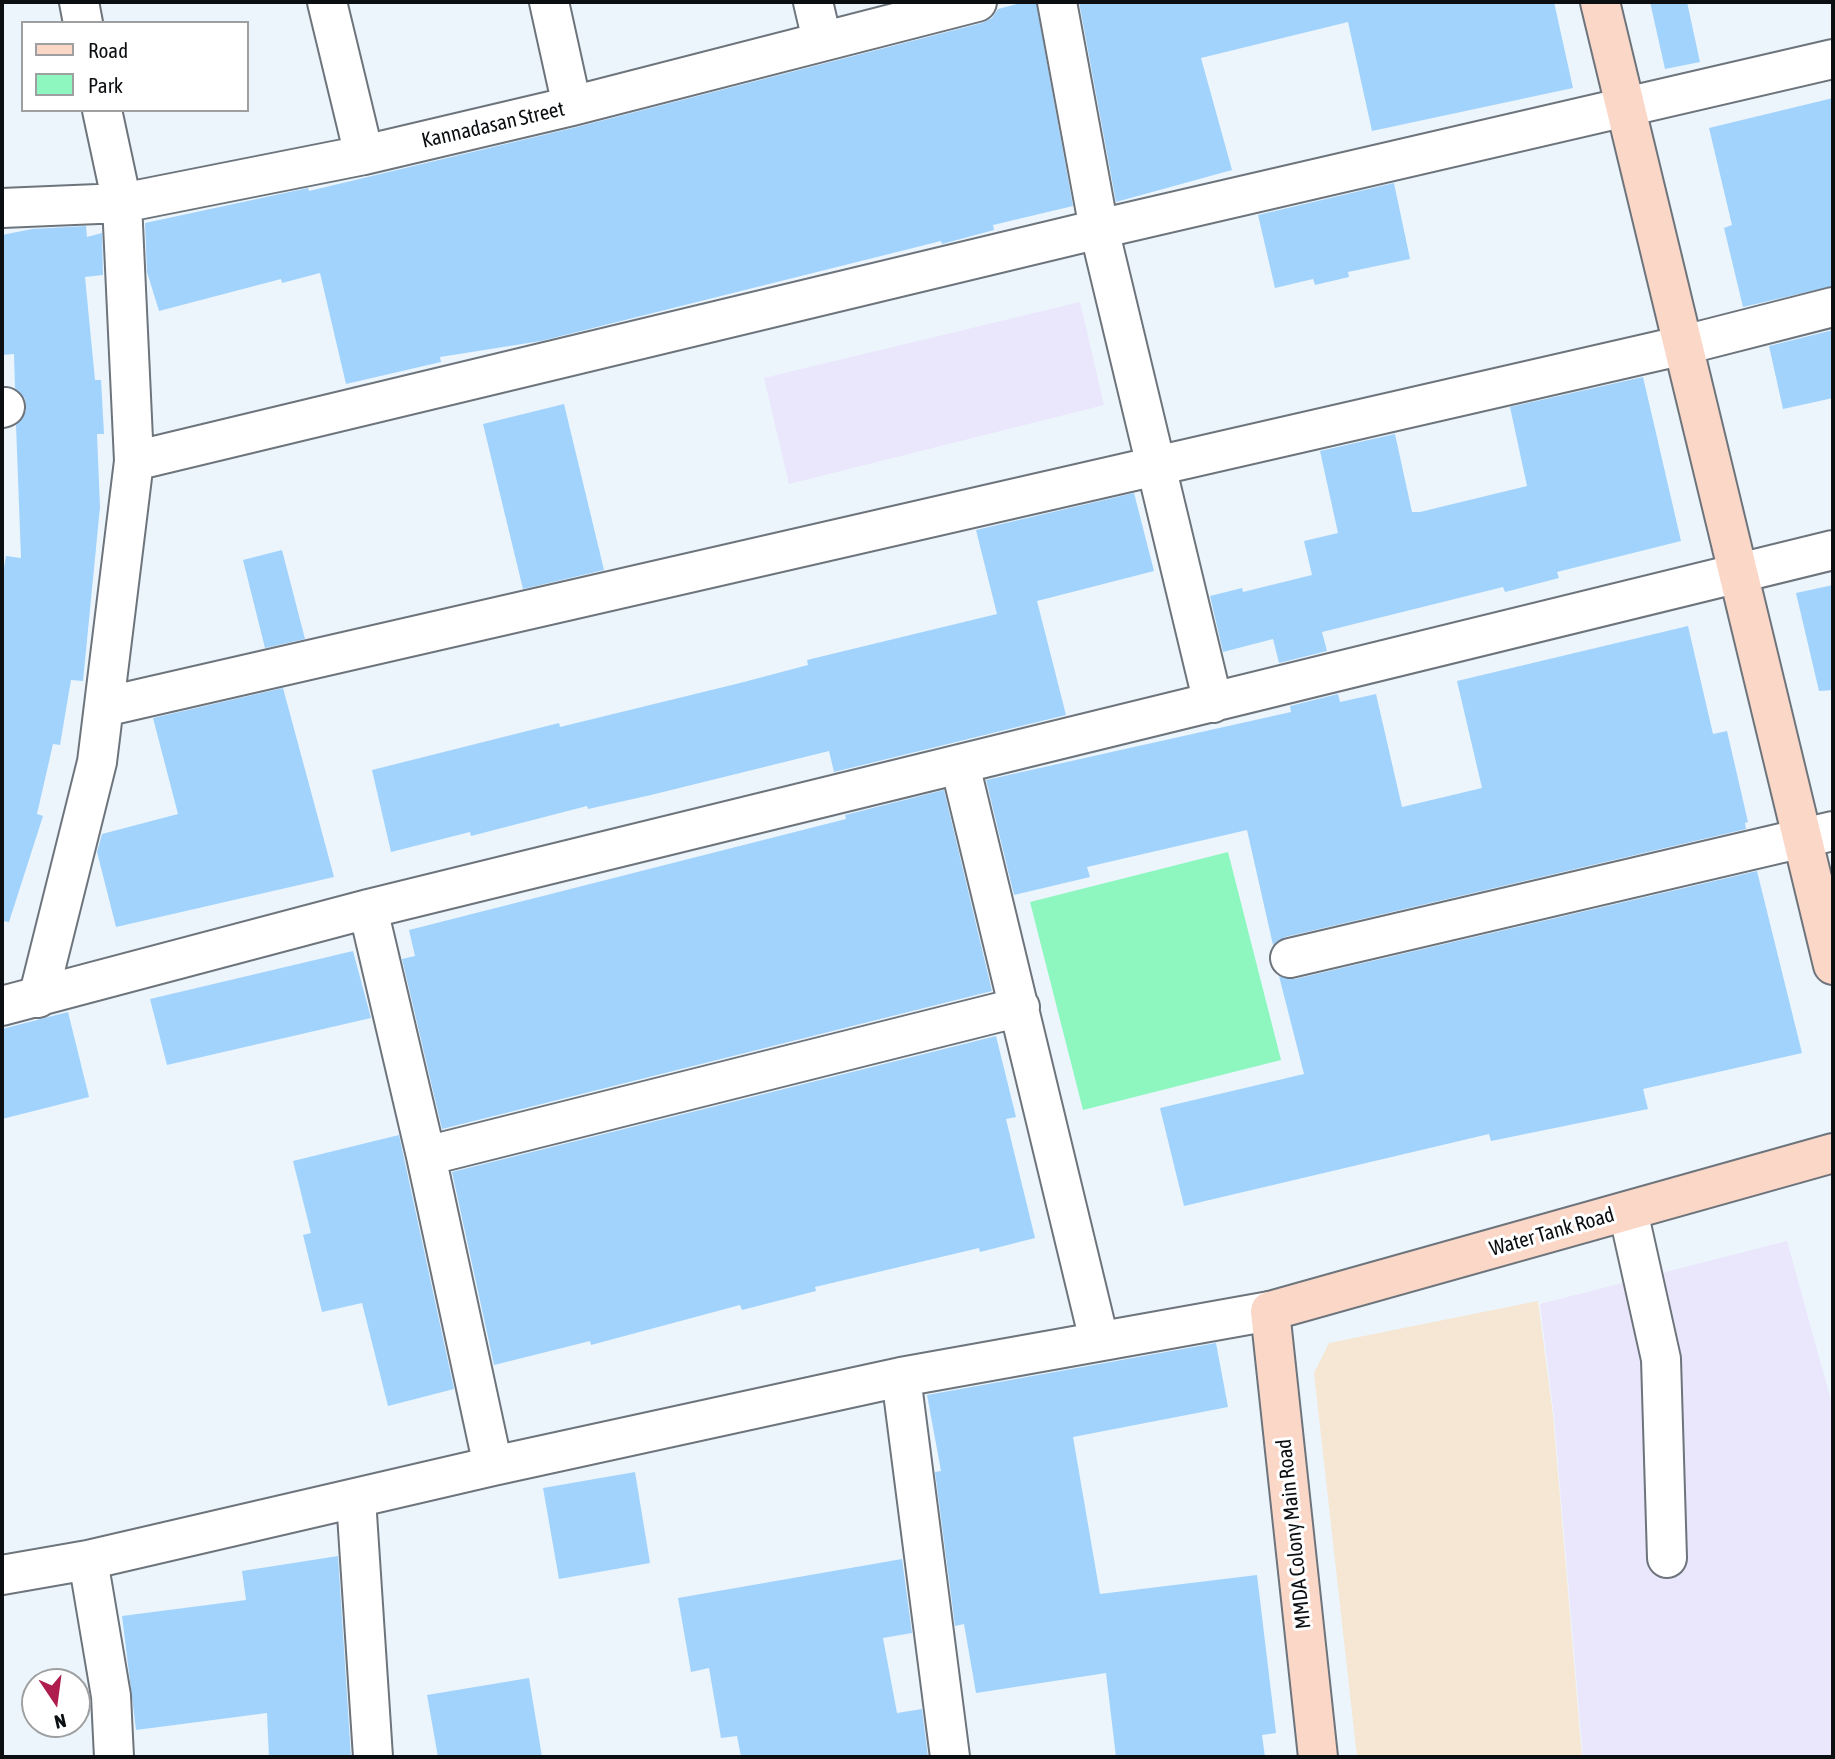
<!DOCTYPE html>
<html>
<head>
<meta charset="utf-8">
<style>
  body { margin:0 }
  #map { position:relative; width:1835px; height:1759px; overflow:hidden; background:#ecf5fc; font-family:"Asap Condensed",sans-serif }
  canvas { display:block }
  .frame { position:absolute; inset:0; border:4px solid #0c0f11; pointer-events:none }
  .legend { position:absolute; left:21px; top:21px; width:228px; height:91px; box-sizing:border-box; background:#fff; border:2px solid #9e9fa0; margin:0; padding:9px 12px; list-style:none; font-size:21px; color:#0c0f11 }
  .legend li { display:flex; align-items:center; gap:14px; height:35px }
  .legend b { width:35px; border:2px solid #9e9fa0 }
  .north { position:absolute; left:21px; top:1668px; width:70px; height:70px; box-sizing:border-box; background:#fff; border:2px solid #9e9fa0; border-radius:50%; rotate:167deg; font-size:19px; font-weight:700; line-height:28px; text-align:center; color:#0c0f11 }
  .north::after { content:''; display:block; margin:auto; width:24px; height:32px; background:#ae1d4d; clip-path:polygon(50% 0,100% 100%,50% 72%,0 100%) }
</style>
</head>
<body>
<div id="map">
<canvas width="1835" height="1759"></canvas>
<div class="frame"></div>
<ul class="legend">
<li><b style="height:9px;background:#fbd7c8"></b>Road</li>
<li><b style="height:19px;background:#8ef7bf"></b>Park</li>
</ul>
<div class="north">N</div>
</div>
<script>
const ctx = document.querySelector('canvas').getContext('2d');
ctx.lineJoin = 'round';
function fillPath(path, color) {
  ctx.fillStyle = color;
  ctx.fill(path, 'evenodd');
}
function poly(rows) {
  const path = new Path2D();
  for (const r of rows) {
    path.moveTo(r[0], r[1]);
    for (let i = 2; i < r.length; i += 2) path.lineTo(r[i], r[i + 1]);
  }
  return path;
}
function trace(path, color, width, dash) {
  ctx.strokeStyle = color;
  ctx.lineWidth = width;
  ctx.lineCap = dash ? 'butt' : 'round';
  ctx.setLineDash(dash || []);
  ctx.stroke(path);
}
function write(font, color, halo, rows, align = 'center') {
  ctx.font = font + ' "Asap Condensed",sans-serif';
  ctx.lineWidth = 6;
  ctx.setLineDash([]);
  ctx.textBaseline = 'middle';
  ctx.strokeStyle = halo;
  ctx.fillStyle = color;
  for (const [text, x, y, turn = 0] of rows) {
    ctx.save();
    ctx.translate(x, y);
    ctx.rotate((+turn || 0) * Math.PI / 180);
    ctx.textAlign = isNaN(turn) ? turn : align;
    if (halo) ctx.strokeText(text, 0, 0);
    ctx.fillText(text, 0, 0);
    ctx.restore();
  }
}
fillPath(poly([
  [1538,1301,1553,1415,1582,1757,1357,1757,1314,1373,1329,1343]
]), '#f5e7d4');
fillPath(poly([
  [1080,302,1104,405,789,484,764,378],
  [1787,1241,1833,1408,1833,1757,1583,1757,1554,1416,1540,1304]
]), '#eae6fc');
fillPath(poly([
  [1228,852,1281,1060,1083,1110,1030,902]
]), '#8ef7bf');
fillPath(poly([
  [1025,2,1036,2,1073,206,993,225,994,230,942,244,941,241,541,341,440,357,441,362,346,384,320,273,282,283,281,279,159,311,147,272,145,223,308,188,309,191,577,127,982,23,992,18,998,9],
  [1079,2,1554,2,1573,88,1372,131,1348,22,1201,58,1232,170,1116,202],
  [1650,2,1687,2,1700,62,1665,69],
  [1833,98,1833,286,1743,307,1724,228,1732,225,1709,128],
  [1394,183,1410,259,1348,272,1349,277,1315,285,1313,279,1275,288,1258,215],
  [86,226,87,237,102,233,103,275,85,277,95,380,101,380,104,434,97,434,100,507,83,681,71,680,60,745,53,744,37,814,43,816,9,922,2,921,2,580,6,556,21,558,16,425,26,411,25,399,15,388,14,354,2,355,2,235,32,229],
  [1833,330,1833,398,1783,409,1769,346],
  [1643,377,1681,541,1557,572,1559,578,1505,592,1503,587,1322,632,1327,651,1279,663,1273,639,1223,652,1210,596,1242,588,1243,592,1312,575,1304,541,1338,533,1320,451,1395,434,1412,512,1420,512,1527,486,1510,407],
  [564,404,604,570,523,589,483,424],
  [1134,493,1154,571,1037,601,1066,715,834,772,829,751,651,795,588,809,587,806,471,836,470,832,391,852,372,770,559,723,560,727,740,683,808,665,807,660,997,614,976,530],
  [282,550,305,639,265,648,243,560],
  [1833,585,1833,690,1819,691,1796,593],
  [1688,626,1713,734,1727,731,1748,822,1745,823,1746,829,1285,937,1273,945,1247,830,1087,867,1090,877,1014,895,986,780,1291,712,1290,706,1338,694,1340,702,1376,694,1402,807,1482,788,1457,681],
  [283,688,334,877,116,927,97,852,102,834,178,814,153,718],
  [944,790,992,991,442,1129,402,959,415,956,409,930,846,819,845,815],
  [1757,871,1802,1053,1643,1089,1648,1109,1491,1141,1489,1134,1184,1206,1160,1108,1304,1074,1279,976,1295,979],
  [353,951,371,1018,167,1065,150,999],
  [68,1012,89,1097,2,1119,2,1029],
  [996,1036,1016,1117,1006,1119,1035,1238,980,1252,979,1248,815,1287,816,1291,742,1310,740,1305,591,1345,590,1341,494,1365,452,1172],
  [399,1135,454,1389,388,1406,362,1303,322,1312,303,1235,311,1233,293,1161],
  [1216,1343,1228,1407,1073,1437,1100,1594,1257,1575,1276,1733,1262,1735,1265,1757,1116,1757,1106,1673,976,1693,964,1624,955,1626,935,1472,941,1471,927,1395],
  [635,1472,650,1563,559,1579,543,1488],
  [338,1556,351,1757,269,1757,267,1713,136,1730,122,1616,246,1600,242,1571],
  [902,1559,912,1633,883,1638,897,1713,922,1709,928,1757,741,1757,737,1736,721,1738,709,1668,691,1672,678,1598],
  [529,1678,542,1757,438,1757,427,1695]
]), '#a2d3fd');
const street = poly([
  [79,2,83,23],
  [327,2,364,155],
  [549,2,572,106],
  [813,2,822,40],
  [1057,2,1099,229,1213,703],
  [2,208,122,203,364,155,572,106,977,2],
  [2,408,5,407],
  [134,461,1099,229,1833,59],
  [104,707,1684,345,1833,307],
  [960,765,1099,1340],
  [368,909,426,1156,493,1466],
  [1290,958,1833,831],
  [38,998,97,762,134,461,122,203,102,110],
  [2,1006,368,909,1833,550],
  [426,1156,1020,1007],
  [1628,1211,1661,1359,1667,1558],
  [901,1377,950,1757],
  [356,1499,373,1757],
  [88,1560,111,1696,114,1757],
  [2,1575,88,1560,493,1466,901,1377,1270,1311]
]);
const secondary = poly([
  [1600,2,1833,965],
  [1318,1757,1270,1311,1833,1153]
]);
trace(street, '#6d747b', 42);
trace(secondary, '#6d747b', 42);
trace(street, '#fff', 38);
trace(secondary, '#fbd7c8', 38);
write('21px', '#0c0f11', '#fff', [
  ["Kannadasan Street",493,125,-13],
  ["Water Tank Road",1552,1232,-16],
  ["MMDA Colony Main Road",1294,1534,-96]
]);
</script>
</body>
</html>
